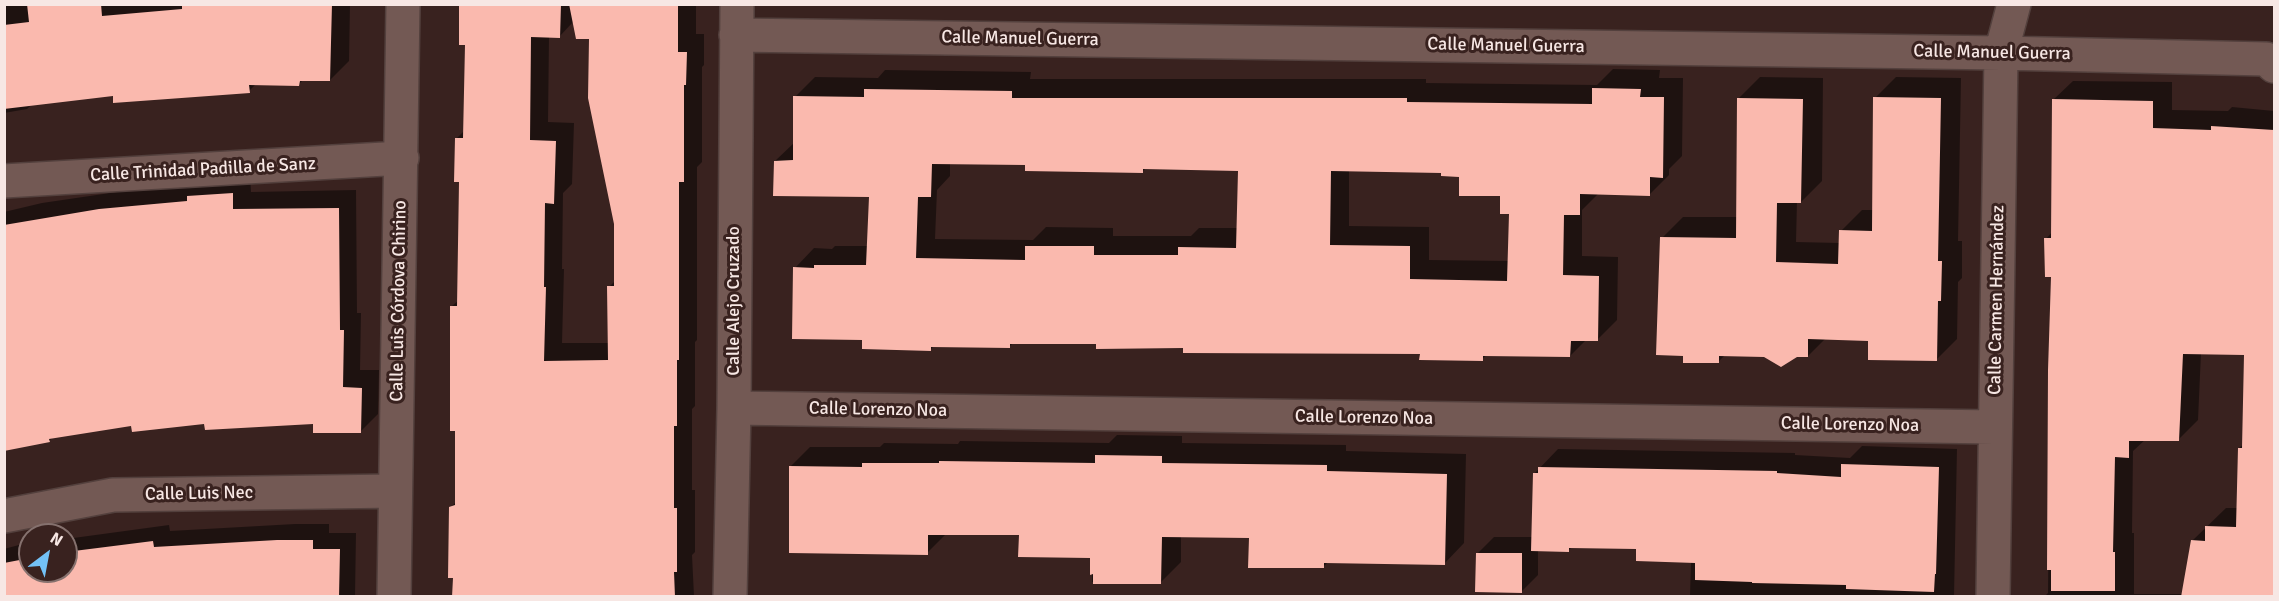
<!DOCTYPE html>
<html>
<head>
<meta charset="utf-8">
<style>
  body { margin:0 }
  #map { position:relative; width:2279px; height:601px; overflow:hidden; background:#39221f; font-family:Signika,sans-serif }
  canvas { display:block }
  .frame { position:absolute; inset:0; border:6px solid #f7e7e4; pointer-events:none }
  .north { position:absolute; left:18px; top:523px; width:60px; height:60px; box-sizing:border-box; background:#39221f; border:2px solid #85716e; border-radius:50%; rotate:32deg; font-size:16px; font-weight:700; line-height:24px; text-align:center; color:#f7e7e4 }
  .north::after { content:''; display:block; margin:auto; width:21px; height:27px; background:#73c1f6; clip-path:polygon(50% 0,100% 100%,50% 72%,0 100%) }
</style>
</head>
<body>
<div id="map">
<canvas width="2279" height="601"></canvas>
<div class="frame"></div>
<div class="north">N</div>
</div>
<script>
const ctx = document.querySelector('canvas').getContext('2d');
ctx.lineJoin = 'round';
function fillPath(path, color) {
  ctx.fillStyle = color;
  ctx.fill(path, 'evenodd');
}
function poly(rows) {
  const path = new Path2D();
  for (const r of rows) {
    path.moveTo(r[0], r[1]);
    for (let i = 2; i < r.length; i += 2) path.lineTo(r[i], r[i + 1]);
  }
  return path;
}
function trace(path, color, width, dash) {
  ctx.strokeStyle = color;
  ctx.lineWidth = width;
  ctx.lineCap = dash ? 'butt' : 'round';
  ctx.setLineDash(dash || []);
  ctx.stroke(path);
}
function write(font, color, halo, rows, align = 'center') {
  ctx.font = font + ' Signika,sans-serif';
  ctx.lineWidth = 6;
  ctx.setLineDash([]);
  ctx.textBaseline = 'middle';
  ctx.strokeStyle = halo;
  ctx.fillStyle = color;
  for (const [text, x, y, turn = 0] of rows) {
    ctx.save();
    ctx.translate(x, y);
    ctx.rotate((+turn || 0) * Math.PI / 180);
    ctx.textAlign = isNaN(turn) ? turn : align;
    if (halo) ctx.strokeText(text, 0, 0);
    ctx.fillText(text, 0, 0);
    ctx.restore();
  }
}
fillPath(poly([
  [4,4,350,4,349,61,330,80,304,79,299,84,257,83,249,91,114,95,32,104,27,109,4,113],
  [461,4,696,4,696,34,704,34,704,65,702,67,702,162,697,167,697,340,695,342,695,406,692,409,692,490,695,490,695,552,692,555,694,596,454,596,451,507,456,502,457,430,452,306,459,300,461,181,456,139,464,131,466,43],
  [574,21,591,37,616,224,616,280,609,287,609,343,562,343,564,269,562,269,563,193,572,184,574,123,548,122,549,36,559,37],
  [1613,69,1660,70,1659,78,1683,78,1682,156,1669,169,1669,175,1650,194,1599,193,1582,210,1582,256,1618,257,1617,320,1597,340,1586,340,1570,356,1488,354,1482,359,1421,352,1098,343,1014,342,1009,347,934,346,930,350,863,338,795,268,814,248,832,249,835,246,869,246,870,195,775,161,795,142,795,97,815,77,878,78,885,70,1031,72,1030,79,1426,79,1426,83,1597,85],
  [950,163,1027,163,1143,171,1146,168,1239,169,1238,228,1199,228,1191,236,1113,236,1113,228,1046,227,1033,240,935,239,937,190,950,176],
  [1349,170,1443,171,1461,175,1501,195,1510,213,1509,261,1429,260,1429,227,1349,226],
  [1760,77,1823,78,1822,181,1801,202,1797,201,1796,242,1840,243,1841,231,1862,210,1874,210,1875,98,1896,77,1961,78,1958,241,1962,241,1962,278,1958,282,1957,339,1936,360,1870,339,1826,338,1808,356,1725,355,1718,362,1662,238,1683,217,1737,217,1739,98],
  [2073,81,2172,82,2172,110,2228,111,2232,107,2274,111,2274,596,2045,596,2048,593,2050,370,2053,275,2046,239,2052,232,2053,100],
  [2201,353,2245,353,2244,444,2239,448,2238,508,2226,508,2192,541,2184,594,2134,594,2134,533,2132,533,2133,451,2146,439,2179,439,2198,420],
  [250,175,251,192,356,190,357,313,361,313,360,370,379,370,378,414,360,432,315,423,132,424,53,437,49,441,4,450,4,212,42,203,117,192,201,184],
  [1117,435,1182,436,1182,443,1346,445,1346,451,1466,454,1464,543,1444,564,1329,561,1323,567,1250,536,1181,536,1181,562,1161,582,1092,582,1092,556,1020,533,947,533,927,553,790,467,810,447,880,447,884,443,958,444,960,441,1109,443],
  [1862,446,1957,449,1954,596,1690,596,1691,561,1638,548,1572,547,1568,551,1538,550,1538,575,1521,592,1478,553,1494,537,1533,537,1534,474,1558,449,1795,453,1795,455,1850,458],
  [295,524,329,524,329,533,356,533,355,596,4,596,4,549,30,542,30,571,66,571,66,539,169,525,170,531]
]), '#0007');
fillPath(poly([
  [27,4,101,4,102,16,182,9,182,4,332,4,330,81,300,81,299,86,249,85,250,93,113,103,113,96,4,109,4,25,29,22],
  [459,4,561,4,560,38,531,37,530,140,556,141,554,204,545,203,544,287,546,287,544,361,608,360,607,286,614,286,614,224,588,98,589,39,576,39,569,4,678,4,678,52,687,52,686,85,684,85,684,182,679,182,679,360,677,360,677,426,674,426,674,508,677,508,677,572,674,572,675,597,452,597,453,578,448,578,449,507,455,505,455,431,450,431,450,306,457,306,459,182,454,182,455,138,463,138,465,45,459,45],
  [1592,88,1641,89,1640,97,1664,97,1663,178,1650,177,1650,196,1580,194,1580,215,1564,215,1563,275,1599,276,1598,341,1571,341,1570,357,1483,356,1483,361,1419,360,1420,354,1183,353,1183,348,1096,349,1096,344,1010,344,1010,348,931,347,931,351,862,349,862,340,792,339,793,267,814,268,814,265,866,265,869,197,773,196,774,161,793,160,793,96,864,97,864,89,1012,91,1012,98,1407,98,1407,102,1592,104],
  [932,164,1025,165,1025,171,1143,173,1143,169,1238,171,1236,248,1178,247,1178,255,1094,255,1094,246,1025,246,1025,260,916,258,918,197,931,197],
  [1331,171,1441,173,1441,176,1459,177,1459,196,1500,196,1500,214,1509,214,1507,281,1410,279,1410,246,1330,245],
  [1873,97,1941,98,1938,261,1942,261,1941,301,1938,301,1937,361,1868,360,1868,341,1808,339,1808,357,1797,357,1781,367,1764,357,1719,356,1719,363,1683,363,1683,356,1656,355,1660,237,1736,238,1737,98,1803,99,1801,203,1777,203,1776,262,1838,264,1839,230,1872,231],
  [2052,99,2153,101,2153,128,2211,130,2211,126,2274,130,2274,597,2181,597,2191,540,2205,541,2205,526,2236,527,2238,448,2242,448,2244,355,2183,354,2179,441,2129,441,2129,458,2115,457,2113,552,2115,552,2115,591,2051,591,2051,570,2047,570,2048,370,2051,277,2045,277,2044,238,2051,238],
  [233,193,233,209,339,208,340,330,344,330,343,387,362,388,361,433,313,433,313,424,205,430,204,424,132,432,131,426,49,439,50,442,4,451,4,225,99,209,187,201,187,196],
  [1095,455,1162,456,1162,463,1327,465,1327,471,1447,474,1445,565,1324,563,1324,568,1248,568,1249,538,1162,537,1161,584,1093,584,1093,574,1090,575,1090,558,1018,557,1019,535,928,535,928,555,789,553,789,466,862,467,862,463,939,463,939,461,1095,463],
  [1841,464,1939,467,1936,574,1935,574,1934,592,1846,589,1846,585,1752,583,1752,582,1695,580,1695,563,1636,561,1636,549,1569,548,1569,552,1531,551,1533,473,1538,473,1538,467,1777,471,1777,473,1841,477],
  [277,540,313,540,313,549,340,549,339,597,4,597,4,563,30,558,30,571,66,571,66,552,153,541,154,547],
  [1476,553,1522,553,1522,593,1475,592]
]), '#fab9ae');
const minor = poly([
  [736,35,2001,53,2266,59,2274,66],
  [4,181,402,158],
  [734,408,1994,427],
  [4,516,113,495,395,491],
  [394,596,403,4],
  [730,596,734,408,737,4],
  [1993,596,2001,53,2014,4]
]);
trace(minor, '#53403d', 36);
trace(minor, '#735954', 33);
write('18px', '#f7e7e4', '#39221f', [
  ["Calle Manuel Guerra",1020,39,1],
  ["Calle Manuel Guerra",1506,46,1],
  ["Calle Manuel Guerra",1992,53,1],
  ["Calle Trinidad Padilla de Sanz",203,170,-3],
  ["Calle Carmen Hernández",1997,300,-89],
  ["Calle Luis Córdova Chirino",399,301,-89],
  ["Calle Alejo Cruzado",734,301,-90],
  ["Calle Lorenzo Noa",878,410,1],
  ["Calle Lorenzo Noa",1364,418,1],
  ["Calle Lorenzo Noa",1850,425,1],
  ["Calle Luis Nec",199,494,-1]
]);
</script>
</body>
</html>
